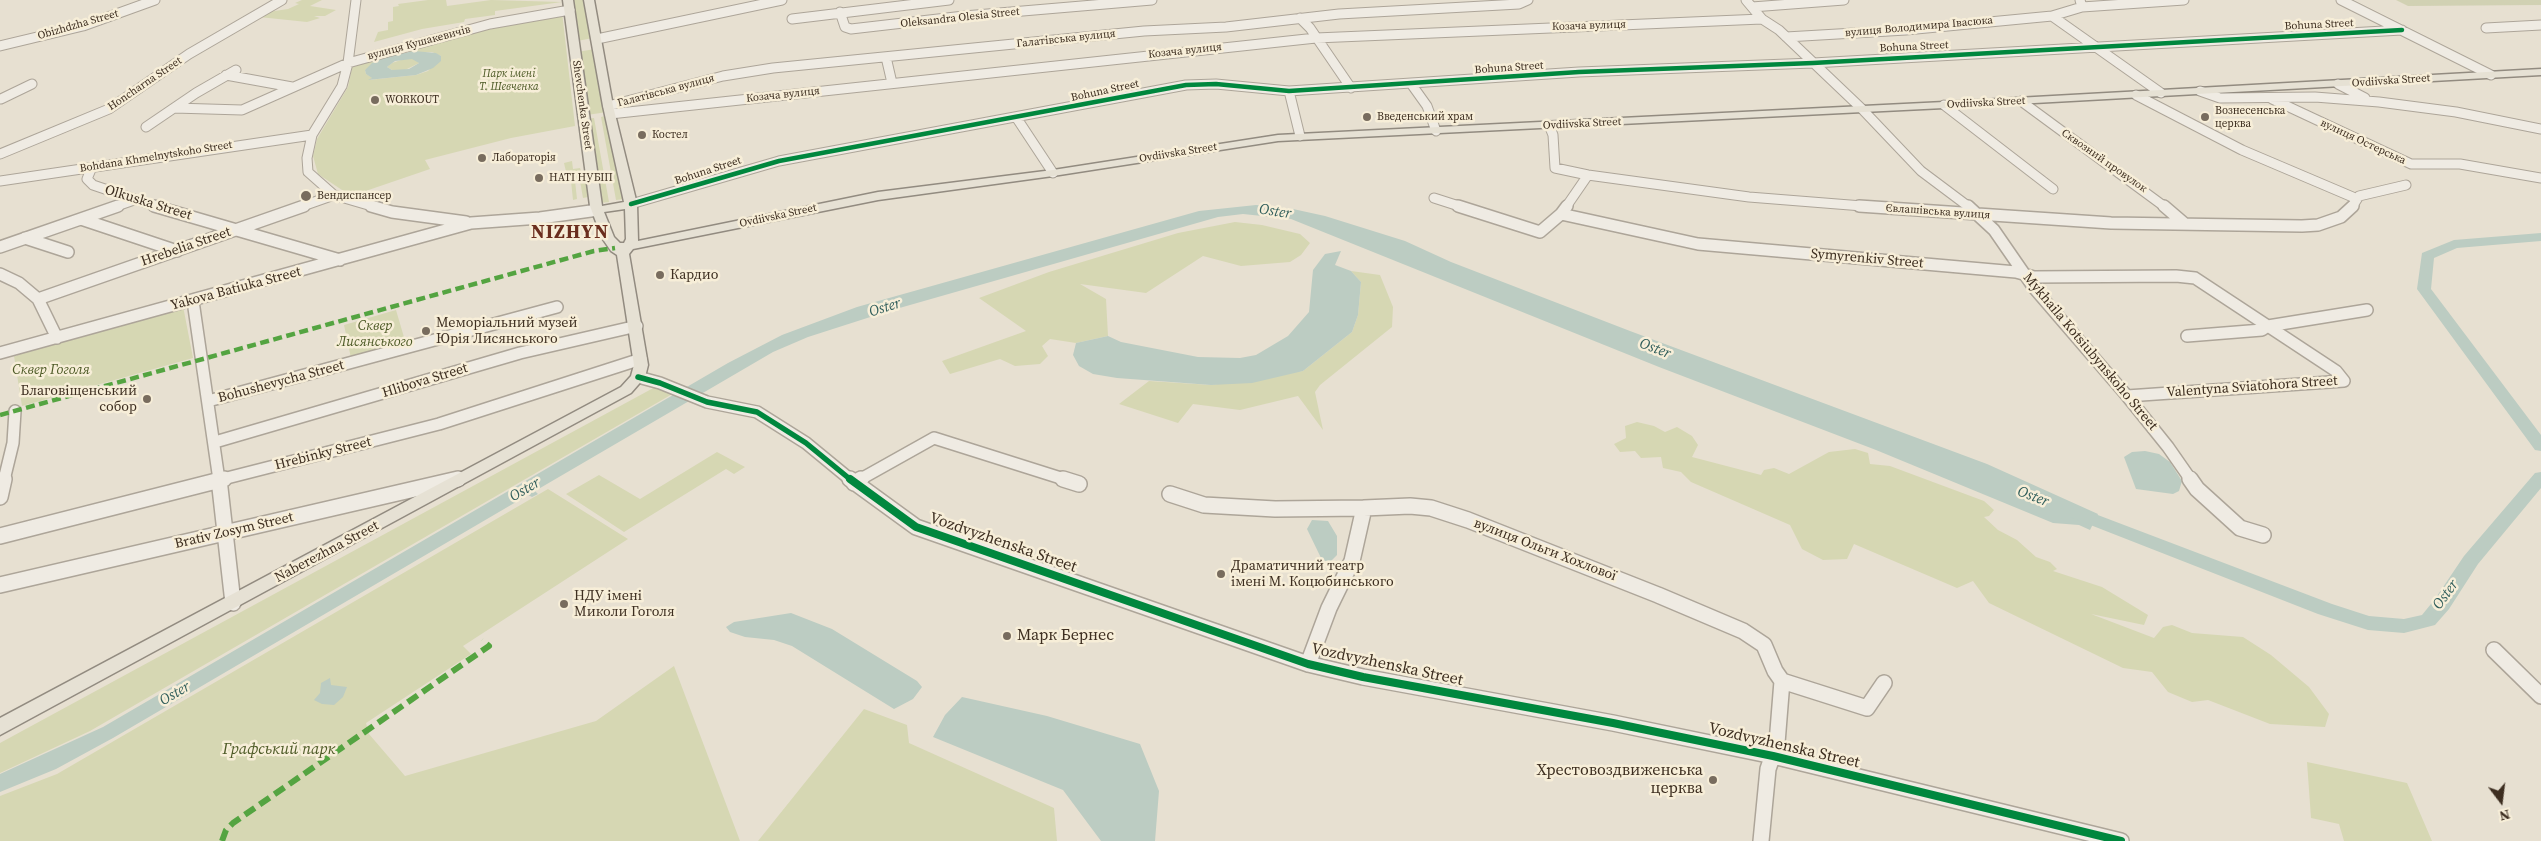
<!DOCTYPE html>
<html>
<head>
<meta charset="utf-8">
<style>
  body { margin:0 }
  #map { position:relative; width:2541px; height:841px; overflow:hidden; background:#e7e0d1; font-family:"Source Serif 4",serif }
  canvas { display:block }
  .north { position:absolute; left:2476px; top:776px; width:50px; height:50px; -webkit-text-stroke:4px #f7eed8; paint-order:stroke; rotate:165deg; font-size:14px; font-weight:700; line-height:20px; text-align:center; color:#3d2e20 }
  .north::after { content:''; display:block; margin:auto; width:18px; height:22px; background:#3d2e20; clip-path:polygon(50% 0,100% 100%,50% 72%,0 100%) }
</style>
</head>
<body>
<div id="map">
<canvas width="2541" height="841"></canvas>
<div class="north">N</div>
</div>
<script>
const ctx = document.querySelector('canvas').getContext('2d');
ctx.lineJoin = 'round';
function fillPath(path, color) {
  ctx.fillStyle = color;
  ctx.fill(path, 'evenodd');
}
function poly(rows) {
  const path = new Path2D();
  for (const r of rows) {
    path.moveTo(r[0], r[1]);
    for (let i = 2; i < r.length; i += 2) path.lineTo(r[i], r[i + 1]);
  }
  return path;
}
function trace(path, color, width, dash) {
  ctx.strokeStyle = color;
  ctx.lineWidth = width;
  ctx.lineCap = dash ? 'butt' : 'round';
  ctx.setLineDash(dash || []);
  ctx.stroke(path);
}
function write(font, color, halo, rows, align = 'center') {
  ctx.font = font + ' "Source Serif 4",serif';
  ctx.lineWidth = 5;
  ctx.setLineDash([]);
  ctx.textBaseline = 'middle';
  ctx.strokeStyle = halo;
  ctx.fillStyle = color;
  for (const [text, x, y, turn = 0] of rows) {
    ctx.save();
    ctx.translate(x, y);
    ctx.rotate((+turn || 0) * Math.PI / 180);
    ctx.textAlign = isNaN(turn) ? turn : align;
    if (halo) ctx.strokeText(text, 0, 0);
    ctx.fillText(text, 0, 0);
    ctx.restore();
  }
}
fillPath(poly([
  [302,0,322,0,310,6,336,10,325,16,314,16,320,18,307,22,259,17,268,12,288,9,299,4,295,3],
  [428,0,446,0,447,6,491,0,562,2,495,11,495,15,465,19,464,22,422,29,374,42,378,32,388,30,388,22,393,21,393,7,399,6,398,4],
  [570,0,586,0,593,38,577,41],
  [562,12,575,126,511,138,425,160,430,169,351,196,318,174,313,156,317,139,348,87,353,63,459,33],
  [408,52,432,52,441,56,428,71,416,75,369,80,373,78,366,74,365,70],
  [595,49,607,112,587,115,577,52],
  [404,59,416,59,419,63,405,70,392,70,387,67,392,63],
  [609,115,625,199,616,200,601,117],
  [594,118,609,202,601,203,587,119],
  [572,161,573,169,580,168,581,171,584,171,588,197,583,198,580,181,575,181,577,199,573,200,571,181,566,182,565,176,567,176,564,163],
  [1235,222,1262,225,1300,234,1310,243,1301,255,1290,262,1241,266,1203,256,1146,293,1080,284,1106,299,1108,336,1076,343,1050,339,1042,346,1048,356,1040,364,1015,366,1000,359,950,374,942,361,1026,331,979,298,1049,272,1178,233],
  [1351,271,1380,275,1393,307,1392,327,1320,385,1315,392,1323,430,1298,396,1240,410,1193,404,1178,423,1119,404,1149,381,1211,385,1303,371,1352,332,1358,315,1361,282],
  [183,306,193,358,22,406,14,356,17,356,17,351],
  [396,310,406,344,351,358,344,325],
  [657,386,674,393,90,731,0,773,0,743],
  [1637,422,1654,426,1665,432,1677,427,1692,436,1698,445,1692,457,1761,475,1764,470,1774,468,1789,474,1829,452,1855,449,1868,453,1870,464,1890,466,1984,501,1994,510,1989,516,1984,517,1998,530,2017,540,2036,557,2050,562,2057,569,2053,571,2102,587,2148,615,2144,625,2091,614,2154,638,2163,627,2172,625,2192,633,2243,637,2271,655,2309,687,2329,714,2325,727,2270,724,2208,700,2192,702,2168,692,2152,672,2123,668,1989,603,1973,581,1957,588,1854,544,1847,559,1823,560,1802,549,1790,525,1691,482,1681,472,1663,468,1661,457,1641,458,1635,451,1620,452,1614,444,1626,438,1625,426],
  [717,452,745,467,734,474,726,469,624,532,566,494,599,475,640,499],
  [548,489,628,539,463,646,471,654,366,723,369,734,405,776,596,721,674,666,740,841,0,841,0,796,57,774],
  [864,709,907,725,909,743,1054,808,1057,841,758,841],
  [2307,762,2407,783,2432,841,2344,841,2339,824,2311,818]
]), '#d6d7b3');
fillPath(poly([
  [2396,0,2541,0,2541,5,2408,6]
]), '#d1d1b3');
fillPath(poly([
  [414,51,436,53,441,56,441,61,433,68,416,75,368,80,372,78,366,74,365,70,372,63,388,56],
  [412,59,419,63,409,69,392,70,387,67,395,61],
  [1256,205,1293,209,1325,216,1405,241,1451,262,1630,331,1987,464,2098,514,2090,530,2079,525,2053,523,1876,450,1659,367,1291,219,1243,214,1218,217,889,311,808,337,773,352,535,491,538,494,532,497,528,495,113,738,56,769,0,792,0,774,103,727,728,363,782,335,857,307,1199,211],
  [1341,251,1335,265,1351,271,1361,282,1358,315,1352,332,1303,371,1252,383,1211,385,1117,378,1093,374,1079,366,1073,355,1076,343,1108,336,1121,342,1198,357,1240,358,1256,355,1288,336,1309,312,1313,270,1325,254],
  [2145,451,2159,454,2170,462,2182,481,2179,491,2173,494,2136,489,2124,457,2132,452],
  [1312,520,1328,521,1337,536,1337,555,1330,562,1322,560,1307,529],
  [791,613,832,629,917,681,922,687,913,699,894,709,792,646,774,640,745,637,730,632,726,627,734,622],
  [330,678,331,685,347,687,343,697,334,705,322,704,314,700,320,693,321,683],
  [962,697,1047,716,1140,744,1159,791,1155,841,1101,841,1063,790,933,737,945,715]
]), '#bcccc2');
fillPath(poly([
  [2541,233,2541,241,2457,248,2434,258,2431,289,2541,435,2541,451,2535,450,2417,289,2422,253,2454,240,2541,233],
  [2541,472,2541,488,2478,564,2449,609,2435,625,2404,633,2368,630,2318,614,2070,517,2067,513,2070,509,2082,509,2332,604,2369,616,2404,619,2422,615,2435,599,2464,556,2535,473,2541,472]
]), '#bcccc2');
const minorFar2 = poly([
  [1746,0,1762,19,1779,30,1862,109,1921,171,1969,207],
  [2080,0,2082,7,2052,16,2161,93],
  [2341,0,2491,75],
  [1752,7,1844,0],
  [2082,7,2184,0],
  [840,12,845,27,851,29,964,16,1152,0],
  [1300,18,1310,28,1351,88],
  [792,19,949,0],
  [2486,28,2541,25],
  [1786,37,1906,30,2052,16],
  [597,39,782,0],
  [0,46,83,26,155,0],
  [886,57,892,83],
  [226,75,292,87],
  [2338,84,2365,98],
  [1412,85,1427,106,1436,131],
  [1289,91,1300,136],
  [2200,91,2220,98,2315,97,2379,102,2456,112,2541,129],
  [2136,95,2242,150,2355,198],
  [1,99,32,84],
  [2272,99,2411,164,2460,164,2541,178],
  [2021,101,2165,207],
  [1944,105,2053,189],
  [608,106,723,76,773,68,1144,31,1226,27,1339,14,1519,4,1528,0],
  [174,108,242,110,348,63,356,0],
  [610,114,1316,38,1762,19],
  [1016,117,1053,173],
  [1549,125,1553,135,1555,168,1588,175,1749,197,1875,207],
  [146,127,196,93,236,70],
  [0,154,109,109,189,54,282,0],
  [92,167,87,179,93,185,158,207],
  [0,181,312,135],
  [1434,198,1462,207],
  [631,204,779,161,1186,85,1216,84,1289,91,1579,72,1813,63,2402,30],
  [114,207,134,200],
  [300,207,334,195],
  [375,207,334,195,308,172,307,158,312,135,342,86,348,63,490,24,570,10],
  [1566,207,1588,175],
  [2352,207,2359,196,2406,185]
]);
const minorFar1 = poly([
  [154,206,340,260],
  [371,206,392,212,466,222],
  [1458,206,1540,232,1561,214,1567,206],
  [1859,206,2111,223,2302,226,2318,225,2341,217,2353,206],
  [1968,206,1994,230,2034,288,2127,396,2168,447,2191,480],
  [2164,206,2185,224],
  [1561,214,1698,244,2016,272,2034,277,2176,276,2195,278,2336,371,2344,381,2127,396],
  [81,219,177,251],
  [25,238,68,252],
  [0,247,118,206],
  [0,274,19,283,38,299,57,338],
  [38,299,304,206],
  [193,301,219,480],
  [2187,336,2262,330,2268,326,2367,310],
  [0,353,471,223,540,218,598,210],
  [638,377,660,383,707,402,757,412,806,443,851,480],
  [208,401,557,307],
  [215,442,520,353,637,326],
  [4,480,13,443,15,411],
  [219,480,439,424,641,359],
  [453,480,458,479],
  [859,480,934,438,1067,480]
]);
const minor = poly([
  [219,479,233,603],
  [850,479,916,527,1308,664,1363,677,1613,723,1773,756,2121,841],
  [1063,479,1079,484],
  [2190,479,2197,489,2240,528,2263,535],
  [854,483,861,479],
  [1170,494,1204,505,1275,509,1364,508],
  [0,497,4,479],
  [0,536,224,479],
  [0,585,458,479],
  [2494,650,2541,696],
  [1308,664,1329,608,1352,561,1364,508,1410,506,1431,508,1468,520,1658,595,1743,631,1764,645,1775,671,1782,681,1777,743,1768,769,1761,841],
  [1782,681,1867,708,1884,683]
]);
const major = poly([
  [563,0,573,0,602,206,624,202,603,106,584,0,594,0,613,106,637,204,638,241,878,192,1053,170,1278,135,1944,102,2541,69,2541,75,1944,108,1278,141,1053,176,878,200,633,249,629,254,648,365,645,377,631,393,0,735,0,718,621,387,631,376,634,365,617,255,611,251,602,238,590,206,563,0],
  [625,209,626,239,624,243,620,243,614,237,604,212,625,209]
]);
trace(minorFar2, '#ada599', 11);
trace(minorFar1, '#ada599', 14);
trace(minor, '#ada599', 18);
trace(major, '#928b80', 3);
trace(minorFar2, '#efebe3', 9);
trace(minorFar1, '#efebe3', 11);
trace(minor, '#efebe3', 15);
fillPath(major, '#e6e1d4');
trace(poly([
  [0,415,594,251,615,248]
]), '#54a441', 4.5, [9, 4.5]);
trace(poly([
  [222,841,226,830,233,823,489,646,482,640]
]), '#54a441', 6, [12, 6]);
trace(poly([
  [631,204,779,161,1186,85,1216,84,1289,91,1579,72,1813,63,2402,30]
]), '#00873e', 4.5);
trace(poly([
  [638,377,660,383,707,402,757,412,806,443,851,480]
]), '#00873e', 5.5);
trace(poly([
  [850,479,916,527,1308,664,1363,677,1613,723,1773,756,2121,841]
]), '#00873e', 8);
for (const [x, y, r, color] of [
  [375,100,5,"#786c5e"],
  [1367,117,5,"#786c5e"],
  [2205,117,5,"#786c5e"],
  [642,135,5,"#786c5e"],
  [482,158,5,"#786c5e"],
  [539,178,5,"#786c5e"],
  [306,196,6,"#786c5e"],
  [660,275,5,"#786c5e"],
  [426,331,5,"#786c5e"],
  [147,399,5,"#786c5e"],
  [1221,574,5,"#786c5e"],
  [564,604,5,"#786c5e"],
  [1007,636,5,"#786c5e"],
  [1713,780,5,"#786c5e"]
]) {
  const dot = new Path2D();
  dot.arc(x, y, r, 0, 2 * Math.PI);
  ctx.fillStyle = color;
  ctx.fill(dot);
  trace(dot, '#f7eed8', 2);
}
write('11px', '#3d2e20', '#f7eed8', [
  ["Oleksandra Olesia Street",960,18,-6],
  ["Obizhdzha Street",78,25,-16],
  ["Bohuna Street",2319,25,-3],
  ["Козача вулиця",1589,26,-2],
  ["вулиця Володимира Івасюка",1919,27,-5],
  ["Галатівська вулиця",1066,39,-6],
  ["вулиця Кушакевичів",419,43,-15],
  ["Bohuna Street",1914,47,-3],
  ["Козача вулиця",1185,51,-6],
  ["Bohuna Street",1509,68,-4],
  ["Ovdiivska Street",2391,81,-4],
  ["Honcharna Street",145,84,-34],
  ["Галатівська вулиця",666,91,-15],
  ["Bohuna Street",1105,91,-12],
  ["Козача вулиця",783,95,-6],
  ["Ovdiivska Street",1986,103,-3],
  ["Shevchenka Street",582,105,82],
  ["Ovdiivska Street",1582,124,-3],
  ["вулиця Остерська",2363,142,25],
  ["Ovdiivska Street",1178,153,-9],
  ["Bohdana Khmelnytskoho Street",156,157,-9],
  ["Сквозний провулок",2104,161,35],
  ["Bohuna Street",708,171,-18],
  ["Євлашівська вулиця",1938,212,4],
  ["Ovdiivska Street",778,216,-12]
]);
write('italic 11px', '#4d5a26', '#f7eed8', [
  ["Парк імені",509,74],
  ["Т. Шевченка",509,87]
]);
write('11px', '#3d2e20', '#f7eed8', [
  ["WORKOUT",385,100],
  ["Вознесенська",2215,111],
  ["церква",2215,124],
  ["Введенський храм",1377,117],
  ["Костел",652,135],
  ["Лабораторія",492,158],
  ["НАТІ НУБІП",549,178],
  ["Вендиспансер",317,196]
], 'left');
write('14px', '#3d2e20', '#f7eed8', [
  ["Olkuska Street",148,203,17],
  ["Hrebelia Street",186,247,-19],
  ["Symyrenkiv Street",1867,259,5],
  ["Yakova Batiuka Street",236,289,-15],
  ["Mykhaila Kotsiubynskoho Street",2090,352,50],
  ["Hlibova Street",425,381,-17],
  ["Bohushevycha Street",281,382,-15],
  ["Valentyna Sviatohora Street",2252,387,-4],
  ["Hrebinky Street",323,454,-14],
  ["Brativ Zosym Street",234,531,-13],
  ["вулиця Ольги Хохлової",1545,550,21],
  ["Naberezhna Street",327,552,-28]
]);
write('14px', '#3d2e20', '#f7eed8', [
  ["Кардио",670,275],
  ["Меморіальний музей",436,323],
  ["Юрія Лисянського",436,339],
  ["Благовіщенський",137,391,"right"],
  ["собор",137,407,"right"],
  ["Драматичний театр",1231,566],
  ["імені М. Коцюбинського",1231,582],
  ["НДУ імені",574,596],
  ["Миколи Гоголя",574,612]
], 'left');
write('italic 14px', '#4d5a26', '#f7eed8', [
  ["Сквер",375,326],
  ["Лисянського",375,342],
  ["Сквер Гоголя",51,370]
]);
write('italic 15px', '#2f5d5a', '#f7eed8', [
  ["Oster",1275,212,9],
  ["Oster",885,308,-17],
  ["Oster",1655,349,21],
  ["Oster",525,490,-30],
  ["Oster",2033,497,21],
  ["Oster",2446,595,-54],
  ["Oster",175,694,-30]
]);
write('16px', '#3d2e20', '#f7eed8', [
  ["Vozdvyzhenska Street",1003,543,19],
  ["Vozdvyzhenska Street",1387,665,12],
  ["Vozdvyzhenska Street",1784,746,13]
]);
write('16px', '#3d2e20', '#f7eed8', [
  ["Марк Бернес",1017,636],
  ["Хрестовоздвиженська",1703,771,"right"],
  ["церква",1703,789,"right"]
], 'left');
write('italic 16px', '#4d5a26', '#f7eed8', [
  ["Графський парк",279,750]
]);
ctx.letterSpacing = '1px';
write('bold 19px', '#6b2e1e', '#f7eed8', [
  ["NIZHYN",570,233]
]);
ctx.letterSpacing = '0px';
</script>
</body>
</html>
